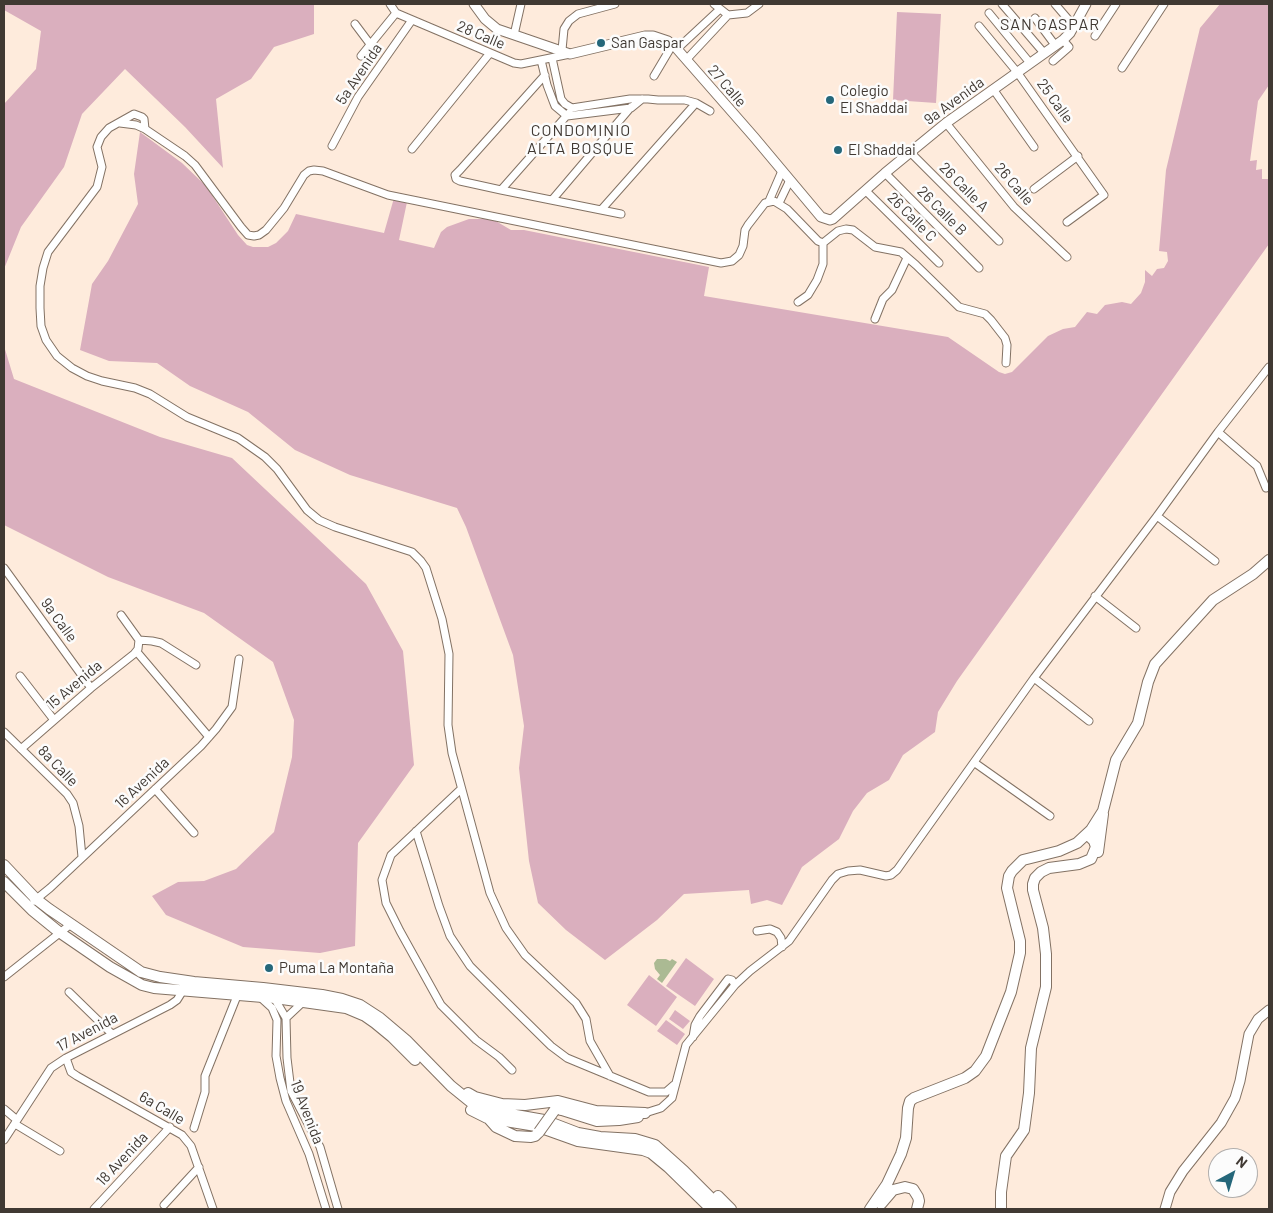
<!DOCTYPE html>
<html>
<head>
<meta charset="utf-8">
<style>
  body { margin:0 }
  #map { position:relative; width:1273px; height:1213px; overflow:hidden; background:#feebdc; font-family:Barlow,sans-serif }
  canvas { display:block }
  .frame { position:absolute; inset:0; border:5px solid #403933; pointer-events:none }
  .north { position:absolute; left:1208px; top:1148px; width:50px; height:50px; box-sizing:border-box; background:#fcfcfc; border:1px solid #b1aeac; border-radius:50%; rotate:39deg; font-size:14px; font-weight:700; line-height:20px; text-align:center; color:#403933 }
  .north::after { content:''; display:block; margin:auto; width:18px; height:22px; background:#25677a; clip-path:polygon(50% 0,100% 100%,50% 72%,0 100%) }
</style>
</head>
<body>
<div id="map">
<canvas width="1273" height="1213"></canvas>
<div class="frame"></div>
<div class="north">N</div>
</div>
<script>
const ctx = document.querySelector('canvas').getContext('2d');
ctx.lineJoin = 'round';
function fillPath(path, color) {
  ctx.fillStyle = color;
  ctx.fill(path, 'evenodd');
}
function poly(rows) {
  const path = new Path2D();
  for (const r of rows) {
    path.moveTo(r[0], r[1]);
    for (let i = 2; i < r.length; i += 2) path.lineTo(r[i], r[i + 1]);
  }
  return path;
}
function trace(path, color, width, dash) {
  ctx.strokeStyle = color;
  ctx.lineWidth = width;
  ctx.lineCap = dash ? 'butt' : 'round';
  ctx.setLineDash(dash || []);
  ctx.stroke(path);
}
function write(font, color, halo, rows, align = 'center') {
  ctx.font = font + ' Barlow,sans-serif';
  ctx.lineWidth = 5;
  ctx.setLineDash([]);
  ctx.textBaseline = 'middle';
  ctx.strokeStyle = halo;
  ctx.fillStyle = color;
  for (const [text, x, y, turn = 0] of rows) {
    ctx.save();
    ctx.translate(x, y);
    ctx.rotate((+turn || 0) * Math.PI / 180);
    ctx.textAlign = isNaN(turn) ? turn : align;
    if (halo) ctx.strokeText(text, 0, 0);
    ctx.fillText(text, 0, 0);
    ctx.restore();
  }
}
fillPath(poly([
  [4,4,314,4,314,34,274,47,251,79,216,99,223,168,185,127,125,69,82,114,64,167,21,227,4,269,4,104,36,69,41,31,4,10],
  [1220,4,1269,4,1269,85,1258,101,1250,161,1257,160,1256,170,1262,169,1262,179,1269,179,1269,244,957,681,938,712,935,732,903,755,889,780,867,793,853,811,839,839,802,867,782,905,767,900,751,904,749,890,684,894,657,920,605,960,566,930,538,903,529,861,519,768,524,726,513,655,466,527,457,508,350,475,295,450,248,412,190,386,157,363,109,361,80,350,92,284,108,261,138,204,134,174,140,132,182,163,206,186,238,235,247,245,253,247,268,247,276,243,288,231,296,214,384,233,394,198,407,202,399,240,434,248,441,232,447,227,469,219,488,219,494,220,511,230,524,230,709,267,704,296,948,337,999,372,1005,374,1012,372,1048,336,1063,329,1075,327,1087,312,1097,314,1105,305,1122,302,1131,304,1141,293,1145,282,1145,270,1152,276,1157,269,1164,268,1168,261,1167,252,1159,251,1166,170,1200,28],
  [897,12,941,14,936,103,893,100],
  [4,346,14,379,160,437,232,458,366,584,403,651,414,765,358,843,355,946,320,953,243,947,166,915,152,896,178,882,204,881,236,869,274,832,292,757,294,720,273,662,204,613,108,577,4,525],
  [686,958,714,979,695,1006,666,986],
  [649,975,677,997,656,1026,627,1005],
  [675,1010,690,1021,683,1029,669,1019],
  [666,1020,685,1034,677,1045,657,1031]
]), '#daafbe');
fillPath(poly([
  [657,959,666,959,670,961,672,959,677,962,662,983,657,979,660,975,655,969,654,963]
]), '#abba93');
const minor = poly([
  [390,4,396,13,514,63,521,64,570,54],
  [714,4,728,15],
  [1002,4,1044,53],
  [1055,4,1073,25],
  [989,13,1030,63],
  [1035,18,1055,45],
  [355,24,370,44],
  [979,26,1017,72,1104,195,1067,222],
  [514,35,521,4],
  [1095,36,1116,4],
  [677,49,720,9],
  [562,50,564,29,569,21,578,14,615,4],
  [361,56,396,13],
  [552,58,561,99,565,104,572,108,630,99,648,99,658,100,685,100,696,103,710,111],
  [541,60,547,85,553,101,555,106,567,116,631,108,642,99],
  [686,60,728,15,747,13,759,4],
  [1053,61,1069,47,1063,40],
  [1122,68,1164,4],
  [545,75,460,170,455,175,456,179,460,181,501,190,621,214],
  [654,76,673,44],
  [993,89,1034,147],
  [120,123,136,125,145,129,185,156,195,165,241,227,248,235,254,236,259,235,266,230,284,208,304,175,309,171,314,170,323,171,388,195,721,263,732,261,739,255,743,246,745,230,748,225,765,203,774,201,787,209,818,241,823,243,838,231,846,229,853,230,875,247,901,252,916,265,959,307,985,314,991,320,1005,338,1007,345,1006,363],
  [946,123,1014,207,1067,257],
  [145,129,144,119,142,117,134,114,109,128,101,137,97,147,102,167,97,187,48,252,43,268,40,286,40,308,41,326,46,340,57,356,72,368,87,376,102,381,135,388,150,394,187,417,238,438,265,457,277,469,307,510,319,520,335,527,412,552,421,561,426,568,442,619,449,654,448,725,452,753,490,893,506,928,525,955,576,1003,586,1019,590,1041,610,1076],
  [332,146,358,97,412,20],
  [412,149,490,53],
  [910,152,999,241],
  [885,173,979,268],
  [1034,189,1078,156],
  [501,190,569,113],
  [866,191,939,263],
  [552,200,631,107],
  [769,201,782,171],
  [779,203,790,180],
  [601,210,696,103],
  [798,302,808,295,817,280,823,264,823,243],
  [875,319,883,299,892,290,907,258],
  [1218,432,1257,466,1266,488],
  [1157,516,1215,561],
  [4,568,91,688],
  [1095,596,1136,628],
  [121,615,139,640],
  [139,640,152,641,161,643,196,665],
  [137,652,209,737],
  [20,676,54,720],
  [1034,678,1089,721],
  [4,732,67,794,73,803,79,826,82,857],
  [21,749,91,688,134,654,138,649,139,640],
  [975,763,1050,816],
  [155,789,194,833],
  [461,789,391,855,382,880,386,903,400,931,441,1005,476,1040,499,1057,512,1070],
  [416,831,439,906,450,936,470,966,485,981,551,1046,567,1058,649,1092,666,1092,674,1085],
  [34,901,50,888,201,746,216,729,232,707,239,659],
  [757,931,770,929,777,932,781,938,782,947],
  [4,977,71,924],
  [69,992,112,1034],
  [273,996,286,1018,287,1058,291,1091,320,1147,338,1209],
  [261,998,272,1008,277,1020,276,1056,280,1078,286,1101,309,1154,326,1209],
  [286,1018,303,1002],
  [693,1037,695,1025,700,1016,728,979,732,980,735,985],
  [66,1058,71,1072,77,1076,182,1135,191,1146,213,1209],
  [4,1109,17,1120],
  [645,1113,661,1108,672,1098,686,1045,735,985,750,971,789,941,832,880,838,874,848,871,860,870,886,876,891,875,897,870,1034,678,1157,516,1218,432,1269,367],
  [15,1124,60,1151],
  [194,1128,205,1092,205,1076,237,996],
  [4,1140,51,1068,66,1058,170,1005,177,1000,182,992],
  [164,1205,199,1167],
  [94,1209,170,1127]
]);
const tertiary = poly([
  [474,4,485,19,497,29,570,54,645,36,653,36,668,41,677,49,754,137,821,217,830,220,833,219,885,173,946,123,1063,40,1070,33,1086,4],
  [1165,1209,1170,1192,1183,1171,1221,1123,1235,1098,1240,1081,1249,1034,1258,1019,1269,1010]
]);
const secondary = poly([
  [1098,852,1103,814],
  [4,865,36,899,49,909,141,972,160,977,194,982,263,988,322,995,342,999,360,1005,380,1018,406,1040,451,1086,472,1103,493,1111,544,1120,578,1133,600,1137,635,1139,655,1145,684,1171,722,1209],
  [4,882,32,910,59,932,110,967,142,985,154,988,275,998,346,1008,365,1016,375,1023,392,1037,415,1060],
  [468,1093,475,1097,502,1104,525,1105,558,1101,596,1111,645,1113],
  [471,1110,487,1118,536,1126,578,1141,643,1150,651,1153,668,1167,711,1209],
  [554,1111,557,1109,562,1110,597,1121,619,1120,638,1117],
  [488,1118,496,1127,515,1136,531,1137,535,1136,539,1132],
  [718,1196,731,1209],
  [881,1204,893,1190,905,1187,913,1189,918,1197,919,1201,917,1209],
  [870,1209,887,1184,901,1154,906,1138,908,1108,910,1101,914,1098,965,1078,975,1071,986,1056,1011,992,1020,953,1020,941,1007,888,1009,876,1012,871,1023,860,1059,851,1077,843,1091,830,1103,811,1116,760,1138,723,1148,682,1155,664,1213,600,1253,574,1269,560],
  [1001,1209,1001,1192,1006,1156,1024,1130,1029,1093,1031,1048,1046,987,1046,954,1043,928,1033,890,1033,884,1035,878,1041,872,1049,868,1079,864,1091,859,1096,847,1094,841,1090,837,1091,830]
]);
trace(minor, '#837264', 9);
trace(tertiary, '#837264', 11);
trace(secondary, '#837264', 12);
trace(minor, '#fff', 7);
trace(tertiary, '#fff', 9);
trace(secondary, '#fff', 10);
const secondaryBridge = poly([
  [539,1132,554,1111]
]);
trace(secondaryBridge, '#837264', 12, []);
trace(secondaryBridge, '#fff', 10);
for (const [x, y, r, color] of [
  [601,43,5,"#25677a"],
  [830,100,5,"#25677a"],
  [838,150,5,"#25677a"],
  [269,968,5,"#25677a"]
]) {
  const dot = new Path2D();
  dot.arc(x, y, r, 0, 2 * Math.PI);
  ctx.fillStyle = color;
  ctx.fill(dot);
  trace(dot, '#fcfcfc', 2);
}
write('15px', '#403933', '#fcfcfc', [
  ["28 Calle",481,35,23],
  ["5a Avenida",359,74,-56],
  ["27 Calle",727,86,49],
  ["9a Avenida",954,101,-36],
  ["25 Calle",1055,101,54],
  ["26 Calle",1014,184,49],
  ["26 Calle A",964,187,45],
  ["26 Calle B",942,211,45],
  ["26 Calle C",912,217,45],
  ["9a Calle",59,620,54],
  ["15 Avenida",74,685,-40],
  ["8a Calle",58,766,46],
  ["16 Avenida",142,783,-43],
  ["17 Avenida",87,1032,-28],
  ["6a Calle",162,1108,31],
  ["19 Avenida",307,1112,69],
  ["18 Avenida",122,1159,-47]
]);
write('15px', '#403933', '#fcfcfc', [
  ["San Gaspar",611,43],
  ["Colegio",840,91],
  ["El Shaddai",840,108],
  ["El Shaddai",848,150],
  ["Puma La Montaña",279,968]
], 'left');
ctx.letterSpacing = '1px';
write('16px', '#403933', '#fcfcfc', [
  ["SAN GASPAR",1050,25],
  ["CONDOMINIO",581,131],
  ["ALTA BOSQUE",581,149]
]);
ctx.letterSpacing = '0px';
</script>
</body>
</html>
